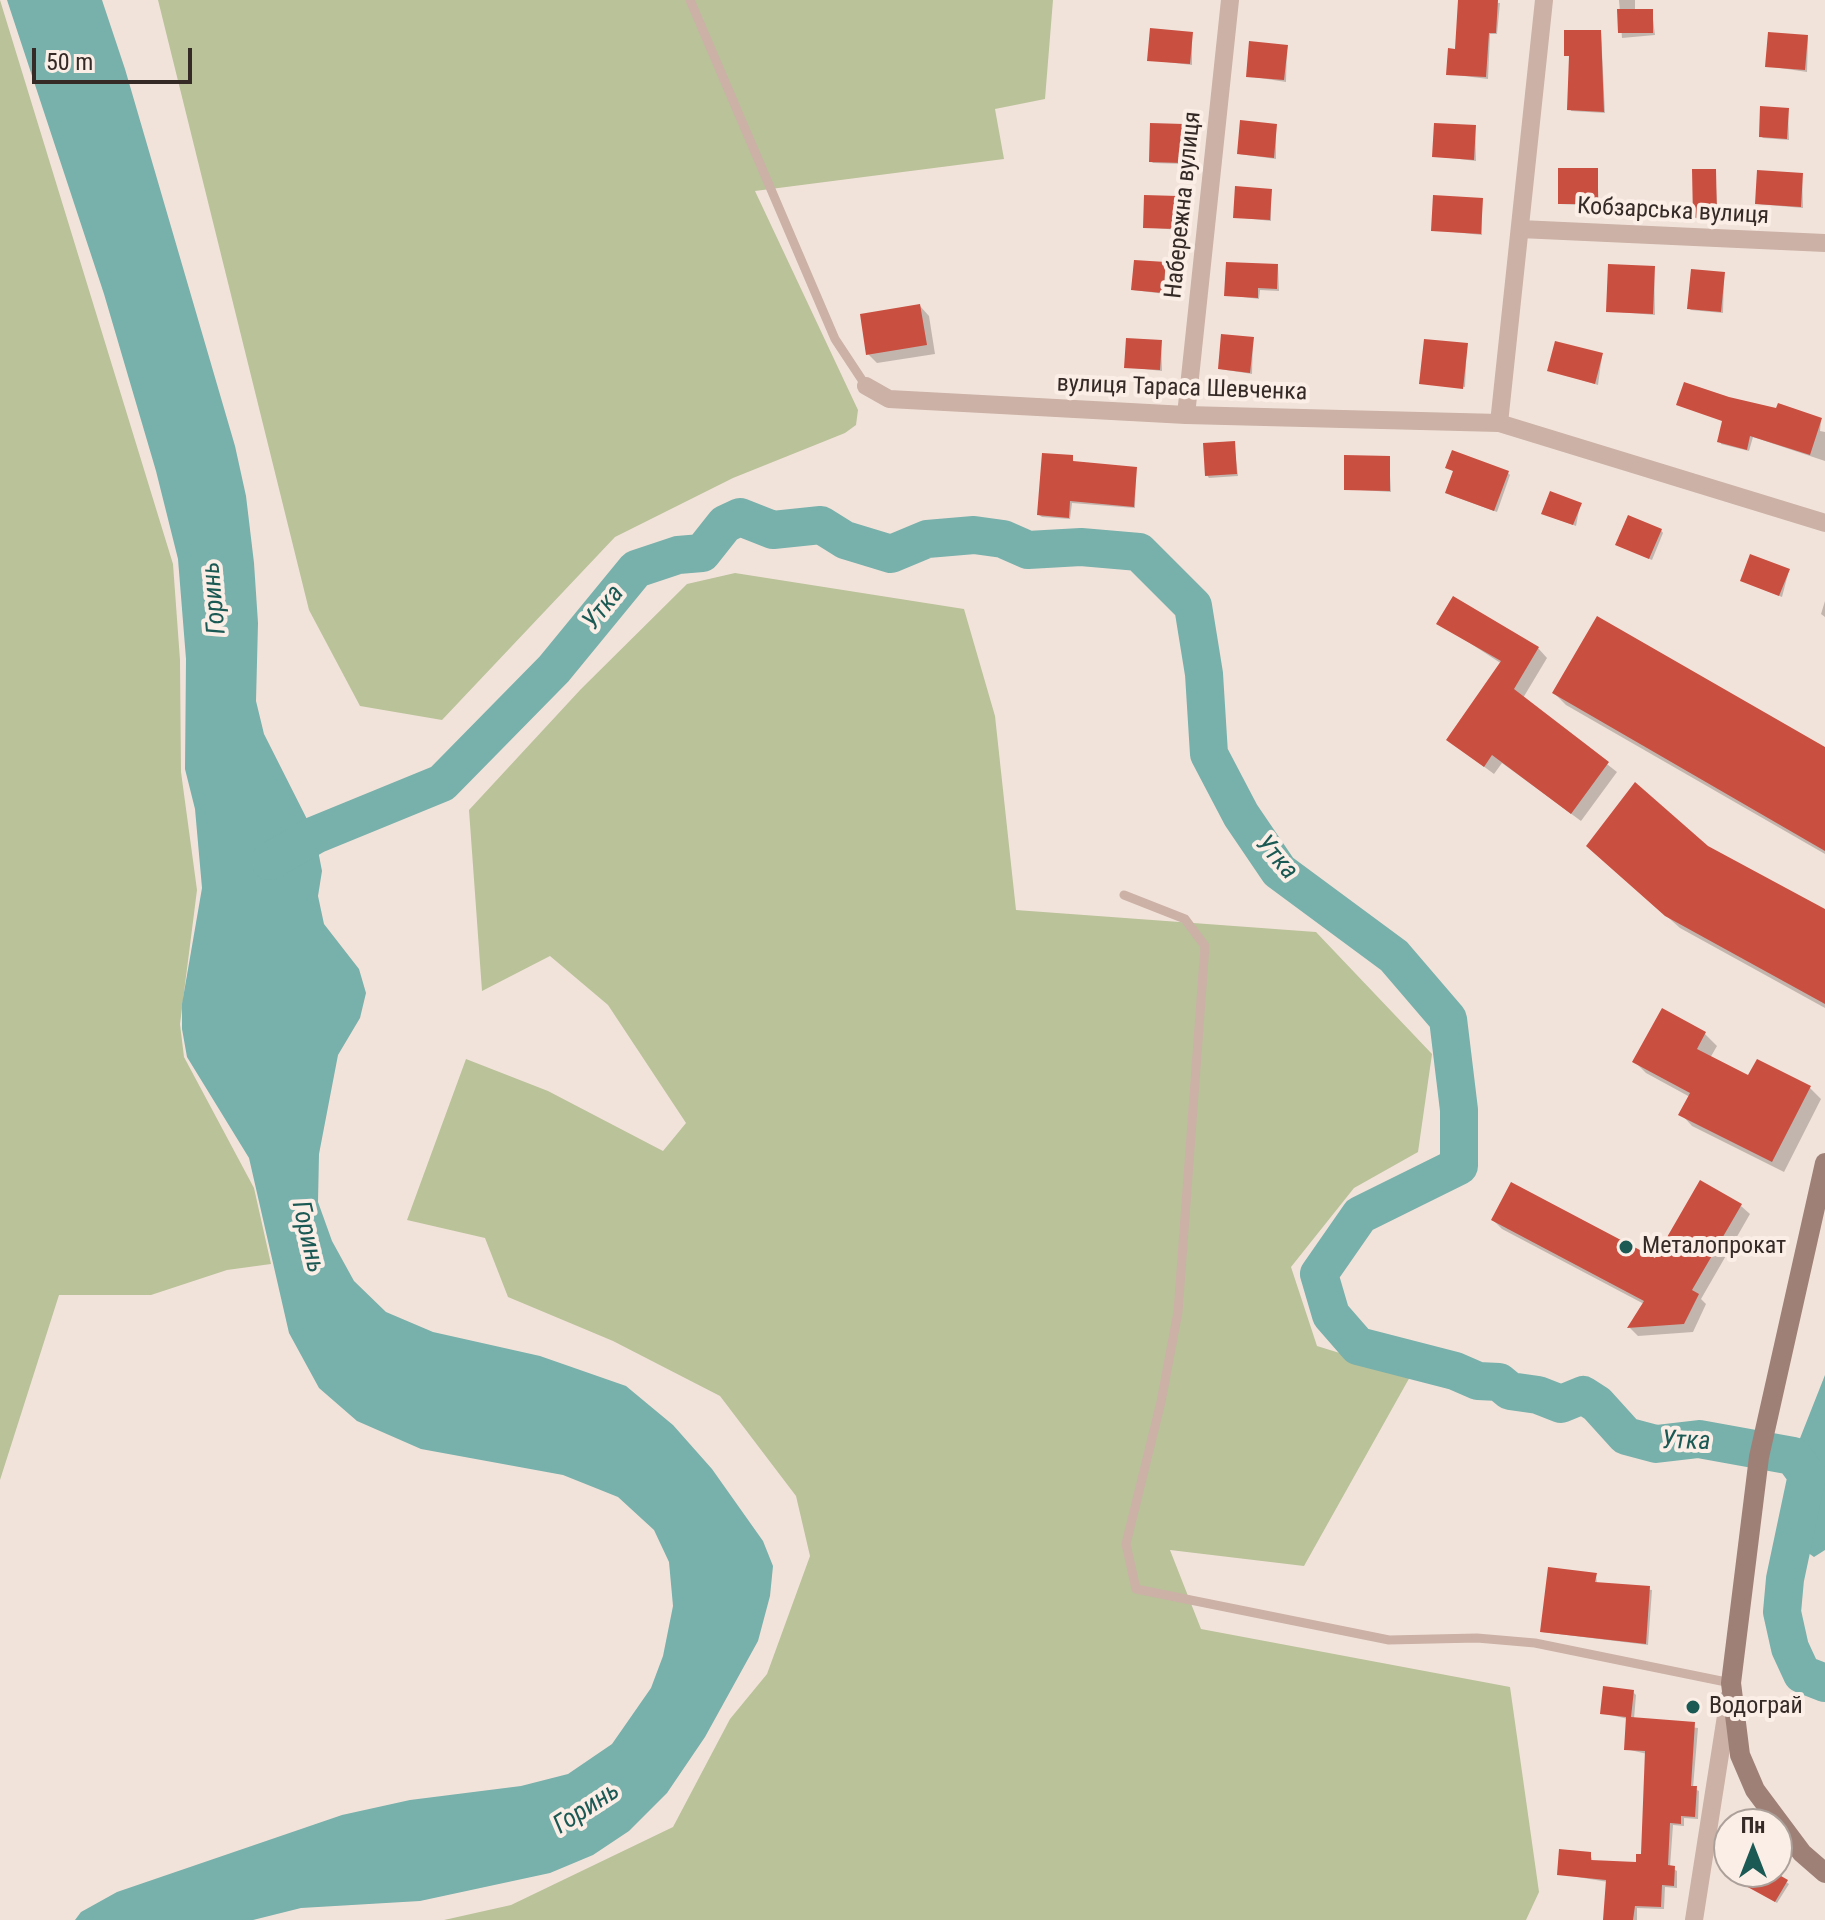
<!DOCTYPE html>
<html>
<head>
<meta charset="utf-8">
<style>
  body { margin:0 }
  #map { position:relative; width:1825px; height:1920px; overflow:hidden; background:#f2e3da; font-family:"Roboto Condensed",sans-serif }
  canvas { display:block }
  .north { position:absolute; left:1713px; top:1808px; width:80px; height:80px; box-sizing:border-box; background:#faeee6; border:2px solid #aca09a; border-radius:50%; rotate:0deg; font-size:22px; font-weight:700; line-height:32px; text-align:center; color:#362a27 }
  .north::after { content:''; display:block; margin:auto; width:28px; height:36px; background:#1b5954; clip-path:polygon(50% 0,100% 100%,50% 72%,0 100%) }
  .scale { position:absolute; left:32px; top:48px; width:160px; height:36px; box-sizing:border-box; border:4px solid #362a27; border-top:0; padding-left:10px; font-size:24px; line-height:28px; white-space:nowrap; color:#362a27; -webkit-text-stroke:6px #faeee6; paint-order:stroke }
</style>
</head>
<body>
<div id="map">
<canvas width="1825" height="1920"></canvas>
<div class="north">Пн</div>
<div class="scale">50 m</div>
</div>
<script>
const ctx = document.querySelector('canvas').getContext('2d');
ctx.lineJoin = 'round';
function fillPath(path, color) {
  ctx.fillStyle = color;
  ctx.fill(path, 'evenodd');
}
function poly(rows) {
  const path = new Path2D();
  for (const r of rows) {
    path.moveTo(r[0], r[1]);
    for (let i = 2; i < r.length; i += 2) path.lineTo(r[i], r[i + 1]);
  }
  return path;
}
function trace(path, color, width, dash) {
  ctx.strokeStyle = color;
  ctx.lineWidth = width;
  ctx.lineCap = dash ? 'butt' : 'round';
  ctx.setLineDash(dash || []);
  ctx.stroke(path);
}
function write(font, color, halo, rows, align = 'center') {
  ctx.font = font + ' "Roboto Condensed",sans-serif';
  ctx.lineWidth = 8;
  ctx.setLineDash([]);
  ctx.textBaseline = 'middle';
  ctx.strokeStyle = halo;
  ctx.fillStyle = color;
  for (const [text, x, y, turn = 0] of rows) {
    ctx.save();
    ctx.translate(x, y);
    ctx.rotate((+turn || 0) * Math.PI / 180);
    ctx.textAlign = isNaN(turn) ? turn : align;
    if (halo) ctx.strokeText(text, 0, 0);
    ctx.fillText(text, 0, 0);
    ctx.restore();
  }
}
fillPath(poly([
  [0,0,173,564,180,660,181,772,197,890,180,1024,184,1057,254,1188,271,1264,227,1270,151,1295,59,1295,0,1480],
  [158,0,1053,0,1045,99,995,109,1004,159,755,191,858,410,856,425,845,433,733,478,615,537,442,720,360,706,309,610],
  [735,573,964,609,995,716,1016,910,1316,932,1432,1054,1418,1152,1354,1188,1291,1267,1317,1346,1411,1375,1304,1566,1170,1550,1201,1629,1510,1687,1539,1892,1526,1920,444,1920,511,1905,673,1827,730,1719,767,1674,810,1556,796,1496,720,1396,613,1341,508,1297,485,1238,407,1220,466,1059,548,1091,663,1151,686,1123,608,1005,550,956,482,991,469,810,581,689,687,584]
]), '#bac29a');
fillPath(poly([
  [7,0,102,0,125,69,235,446,246,496,254,563,258,623,256,701,264,734,315,835,322,871,318,896,324,924,359,969,366,993,360,1018,338,1055,319,1154,318,1202,332,1241,354,1281,386,1312,433,1332,540,1356,626,1386,673,1425,712,1469,763,1541,773,1566,770,1596,758,1641,705,1737,667,1793,629,1831,593,1855,550,1873,420,1901,301,1908,253,1920,75,1920,81,1912,117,1892,342,1815,410,1800,521,1786,568,1774,612,1744,651,1688,663,1656,673,1606,669,1562,654,1530,618,1497,563,1475,421,1449,357,1421,319,1388,289,1333,249,1158,187,1057,182,1029,182,1004,202,888,195,809,185,769,186,659,178,559,156,471,104,294],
  [1825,1375,1825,1550,1814,1557,1781,1534,1793,1456]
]), '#78b0ab');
fillPath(poly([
  [1460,0,1500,3,1497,34,1490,34,1488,79,1448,74,1457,51],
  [1619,0,1635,0,1635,11,1652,11,1655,35,1622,38],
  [1601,32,1605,113,1571,111,1571,57,1566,55],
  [1192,33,1192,65,1149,60],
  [1808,37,1807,72,1767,66],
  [1287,47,1286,82,1248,76],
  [1788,110,1789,140,1763,138,1761,136],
  [1183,126,1184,164,1153,163,1151,161],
  [1276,126,1276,159,1239,154],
  [1475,127,1476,161,1434,156],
  [1597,170,1599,206,1560,204],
  [1715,171,1718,219,1697,219,1695,217],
  [1802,175,1803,208,1757,204],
  [1271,191,1271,221,1235,217],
  [1177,198,1178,230,1145,227],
  [1482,200,1482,235,1433,230],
  [1165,264,1165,294,1133,290],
  [1278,266,1279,291,1260,290,1259,299,1227,295],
  [1654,268,1655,315,1608,311],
  [1724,274,1723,313,1691,310,1689,308],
  [920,306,929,316,935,354,877,363,868,354],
  [1253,339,1252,374,1220,369],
  [1161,342,1162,371,1126,367],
  [1467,345,1465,387,1422,383],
  [1602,355,1598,385,1549,370],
  [1728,399,1821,420,1820,431,1825,432,1825,461,1753,437,1749,451,1721,444,1724,421,1678,405],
  [1234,444,1238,476,1209,478,1207,475],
  [1072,457,1074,463,1136,469,1135,508,1072,503,1070,519,1042,517,1039,515],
  [1389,458,1391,492,1346,489],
  [1448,468,1508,473,1510,475,1497,512,1450,495,1455,472],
  [1580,505,1576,526,1546,515],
  [1661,530,1663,533,1652,560,1618,545],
  [1789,570,1782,597,1742,581],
  [1825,601,1825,617,1821,614],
  [1439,623,1538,648,1547,658,1523,698,1617,772,1581,821,1502,763,1494,774,1448,740,1502,664],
  [1554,693,1825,749,1825,854,1566,705],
  [1707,848,1825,911,1825,1008,1680,928,1601,858],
  [1662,1011,1705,1034,1717,1046,1710,1058,1749,1078,1810,1088,1821,1099,1784,1172,1692,1126,1681,1114,1690,1097,1646,1073,1635,1062],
  [1741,1206,1750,1214,1701,1299,1706,1304,1693,1332,1638,1336,1630,1328,1644,1304,1502,1229,1493,1220,1656,1261],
  [1596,1575,1597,1584,1652,1590,1648,1645,1542,1632],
  [1633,1692,1636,1695,1634,1719,1698,1728,1693,1788,1699,1791,1698,1819,1684,1818,1684,1826,1673,1825,1670,1867,1677,1871,1677,1888,1665,1887,1664,1909,1637,1908,1637,1920,1605,1920,1608,1882,1559,1874,1590,1854,1593,1862,1638,1864,1643,1856,1647,1754,1626,1749,1628,1719,1602,1713],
  [1754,1872,1770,1872,1789,1884,1777,1903,1749,1886]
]), '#0003');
trace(poly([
  [270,861,315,835,442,783,554,669,636,569,678,555,702,553,725,524,740,517,773,530,821,525,845,540,891,554,927,539,974,535,1003,539,1028,550,1081,547,1139,552,1193,606,1204,674,1209,754,1241,815,1279,871,1394,956,1448,1019,1459,1110,1459,1166,1360,1215,1319,1274,1331,1315,1358,1346,1455,1371,1478,1381,1499,1382,1510,1391,1538,1395,1561,1404,1583,1395,1597,1404,1626,1436,1656,1444,1699,1439,1793,1456,1807,1475,1785,1579,1782,1612,1790,1648,1802,1674,1825,1683]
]), '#78b0ab', 38);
fillPath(poly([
  [1458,0,1498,0,1496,33,1489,33,1486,77,1446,75,1448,48,1455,49],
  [1617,9,1653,9,1653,33,1618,33],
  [1150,28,1193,32,1190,64,1147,61],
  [1564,30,1601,30,1604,112,1567,110,1569,56,1564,56],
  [1768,32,1808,35,1805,70,1765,67],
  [1249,41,1288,45,1284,80,1246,77],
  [1760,106,1789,108,1787,139,1759,137],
  [1240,120,1277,124,1274,158,1237,154],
  [1150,123,1184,124,1183,163,1149,162],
  [1434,123,1476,125,1474,160,1432,157],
  [1558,168,1598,168,1598,204,1558,204],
  [1692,169,1716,169,1717,218,1693,218],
  [1757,170,1803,173,1801,207,1755,204],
  [1235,186,1272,189,1270,220,1233,218],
  [1144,195,1178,196,1176,229,1143,228],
  [1433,195,1483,198,1481,234,1431,231],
  [1134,260,1166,262,1163,293,1131,290],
  [1226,262,1278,264,1277,289,1258,288,1258,298,1224,296],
  [1608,264,1655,266,1653,314,1606,312],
  [1691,269,1725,272,1721,312,1687,309],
  [920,304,927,345,866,355,860,314],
  [1221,334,1254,337,1250,373,1218,369],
  [1126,338,1162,340,1160,370,1124,368],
  [1424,339,1468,343,1463,389,1419,384],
  [1555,341,1603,353,1595,384,1547,371],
  [1684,382,1729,397,1776,408,1778,403,1822,418,1810,455,1750,436,1747,450,1717,442,1722,421,1676,405],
  [1235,441,1237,474,1205,476,1203,443],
  [1452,450,1509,471,1494,511,1445,493,1453,471,1445,468],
  [1042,453,1073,455,1073,461,1137,467,1134,507,1070,501,1069,518,1037,515],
  [1344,455,1390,456,1390,491,1344,490],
  [1550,491,1582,503,1573,525,1541,514],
  [1628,515,1662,529,1649,559,1615,545],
  [1750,554,1790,569,1779,596,1740,581],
  [1453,596,1539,647,1514,689,1609,762,1571,814,1492,755,1484,767,1446,740,1501,661,1436,624],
  [1597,616,1825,747,1825,851,1552,693],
  [1635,782,1708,846,1825,909,1825,1004,1665,916,1586,846],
  [1662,1008,1706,1032,1697,1049,1748,1075,1757,1059,1811,1086,1772,1162,1678,1115,1690,1093,1632,1062],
  [1700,1180,1742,1204,1692,1290,1699,1294,1684,1324,1627,1328,1644,1301,1491,1220,1511,1182,1655,1258],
  [1548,1567,1597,1573,1595,1582,1650,1586,1646,1644,1540,1632],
  [1603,1686,1634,1690,1631,1717,1695,1722,1691,1786,1697,1786,1695,1817,1681,1816,1681,1824,1670,1823,1668,1865,1675,1866,1674,1886,1662,1885,1661,1907,1635,1906,1633,1920,1603,1920,1606,1880,1557,1875,1559,1849,1591,1852,1591,1860,1636,1862,1636,1854,1641,1854,1645,1751,1624,1750,1626,1717,1600,1714],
  [1751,1872,1774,1872,1788,1880,1775,1902,1744,1885]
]), '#c94f41');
trace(poly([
  [690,0,835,339,866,386],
  [1124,895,1185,919,1205,946,1178,1312,1161,1402,1126,1544,1136,1589,1389,1640,1477,1638,1535,1643,1731,1683]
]), '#cbb1a6', 9);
trace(poly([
  [1520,229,1825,243],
  [866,386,889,399,1186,415,1499,423,1825,523],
  [1186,415,1230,0],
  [1499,423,1544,0],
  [1694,1920,1729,1697]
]), '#cbb1a6', 18);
trace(poly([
  [1825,1163,1759,1457,1731,1683,1740,1755,1755,1790,1802,1853,1825,1873]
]), '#9e8077', 20);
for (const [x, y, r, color] of [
  [1626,1247,8,"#1b5954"],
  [1693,1707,8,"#1b5954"]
]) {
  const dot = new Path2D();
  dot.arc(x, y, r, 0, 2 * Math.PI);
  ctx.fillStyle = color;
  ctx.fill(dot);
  trace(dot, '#faeee6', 3);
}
write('24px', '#362a27', '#faeee6', [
  ["Набережна вулиця",1184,205,-84],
  ["Кобзарська вулиця",1673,212,3],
  ["вулиця Тараса Шевченка",1182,389,2]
]);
write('24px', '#362a27', '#faeee6', [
  ["Металопрокат",1642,1247],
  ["Водограй",1709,1707]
], 'left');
write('italic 26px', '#1b5954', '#faeee6', [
  ["Горинь",215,598,-95],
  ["Утка",604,608,-51],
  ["Утка",1276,858,49],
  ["Горинь",307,1237,77],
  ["Утка",1686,1442,1],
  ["Горинь",587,1809,-33]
]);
</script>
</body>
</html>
